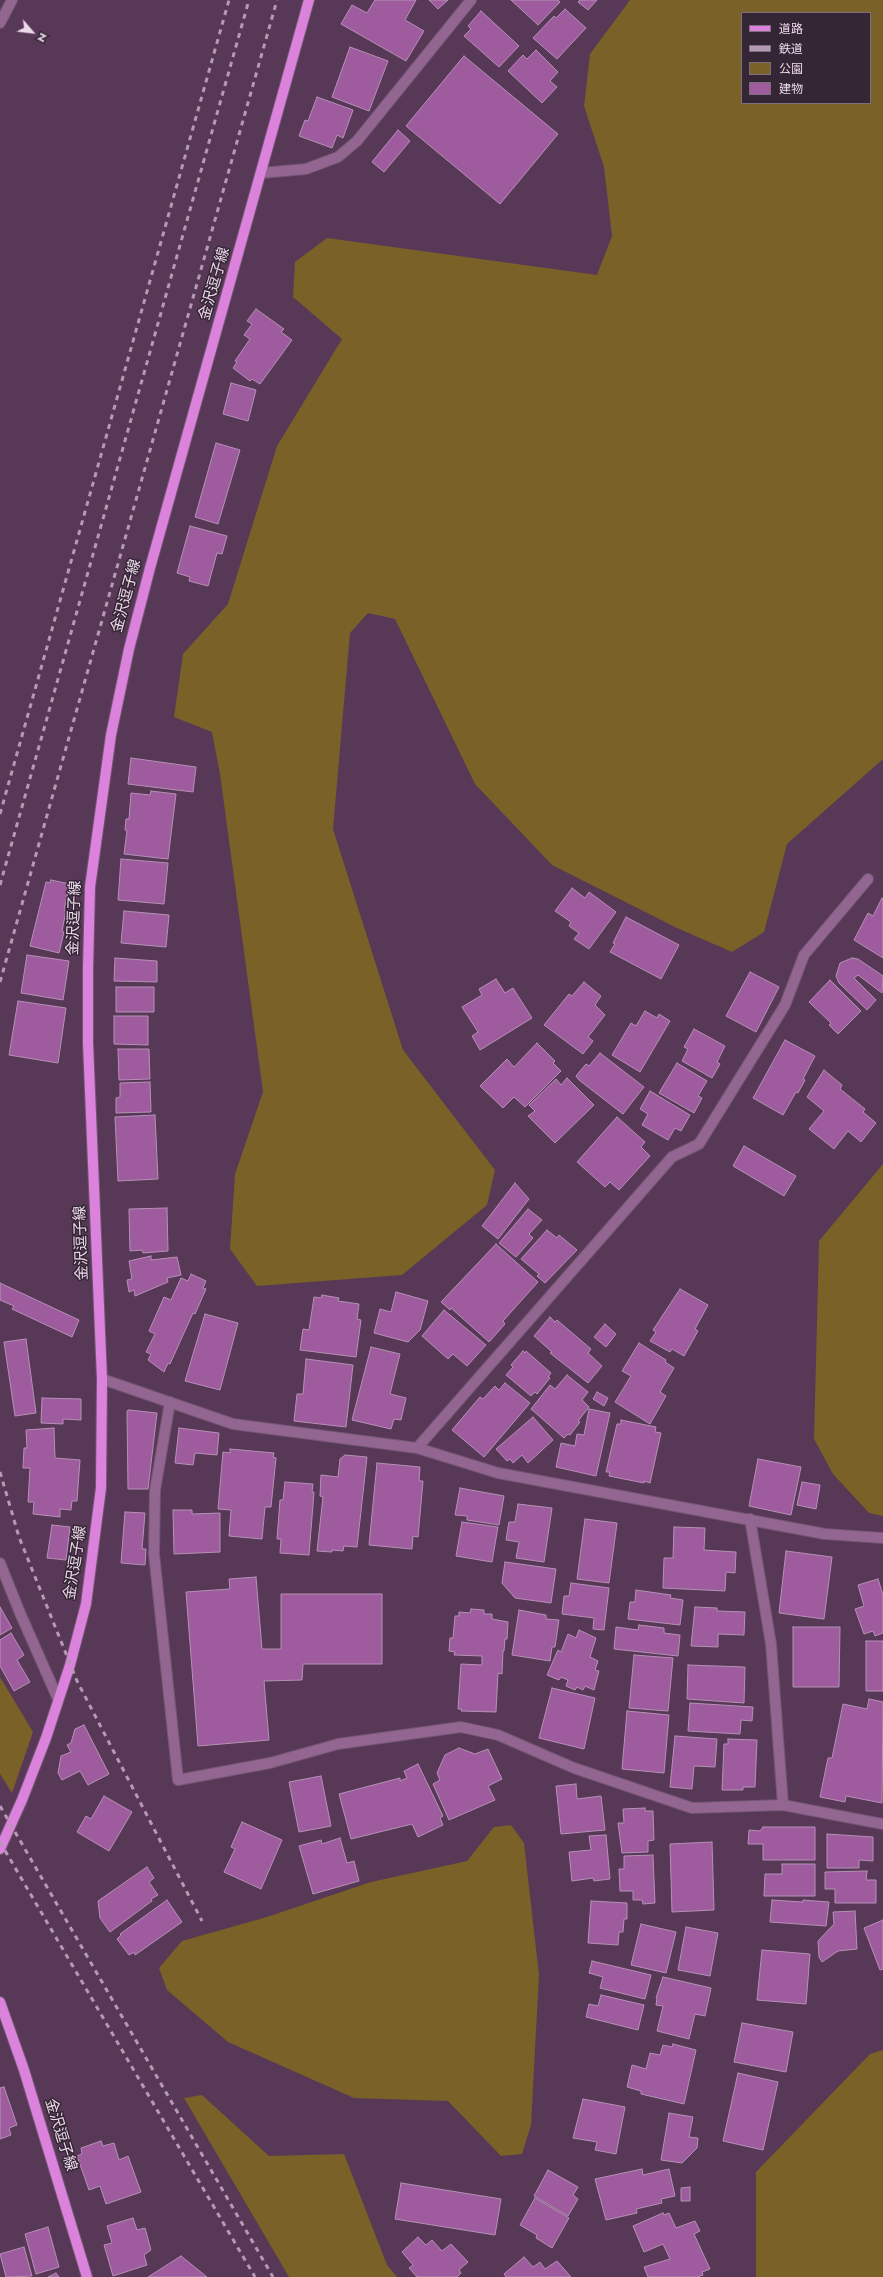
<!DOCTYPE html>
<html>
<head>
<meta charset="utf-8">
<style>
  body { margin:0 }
  #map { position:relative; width:883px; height:2277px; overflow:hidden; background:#583857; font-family:Jost,"Noto Sans JP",sans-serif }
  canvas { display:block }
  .legend { position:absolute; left:741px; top:12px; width:130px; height:92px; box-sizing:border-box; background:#342634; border:1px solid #7e6e7e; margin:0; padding:5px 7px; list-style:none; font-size:12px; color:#edd9ec }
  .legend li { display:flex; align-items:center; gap:8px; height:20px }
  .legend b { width:20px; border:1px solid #7e6e7e }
  .north { position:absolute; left:12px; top:12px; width:40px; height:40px; -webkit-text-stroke:3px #342634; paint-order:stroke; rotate:118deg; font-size:11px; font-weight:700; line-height:16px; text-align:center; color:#edd9ec }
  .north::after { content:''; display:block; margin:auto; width:14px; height:18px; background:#edd9ec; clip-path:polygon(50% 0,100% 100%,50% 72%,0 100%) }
</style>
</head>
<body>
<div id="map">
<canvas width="883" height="2277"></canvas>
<ul class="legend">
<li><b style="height:5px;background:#db83dc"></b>道路</li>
<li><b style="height:5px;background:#b49bb3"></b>鉄道</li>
<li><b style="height:11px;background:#796127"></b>公園</li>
<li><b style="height:11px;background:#9e5c9e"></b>建物</li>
</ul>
<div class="north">N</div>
</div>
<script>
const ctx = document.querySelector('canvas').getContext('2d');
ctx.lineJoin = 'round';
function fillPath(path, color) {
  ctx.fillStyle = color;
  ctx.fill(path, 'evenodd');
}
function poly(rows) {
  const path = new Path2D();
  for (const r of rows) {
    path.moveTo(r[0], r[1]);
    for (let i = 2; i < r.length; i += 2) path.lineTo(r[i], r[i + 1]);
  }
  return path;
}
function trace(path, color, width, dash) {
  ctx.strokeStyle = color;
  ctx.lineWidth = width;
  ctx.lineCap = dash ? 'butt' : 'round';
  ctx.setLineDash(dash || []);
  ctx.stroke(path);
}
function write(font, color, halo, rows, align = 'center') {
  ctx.font = font + ' Jost,"Noto Sans JP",sans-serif';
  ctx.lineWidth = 3;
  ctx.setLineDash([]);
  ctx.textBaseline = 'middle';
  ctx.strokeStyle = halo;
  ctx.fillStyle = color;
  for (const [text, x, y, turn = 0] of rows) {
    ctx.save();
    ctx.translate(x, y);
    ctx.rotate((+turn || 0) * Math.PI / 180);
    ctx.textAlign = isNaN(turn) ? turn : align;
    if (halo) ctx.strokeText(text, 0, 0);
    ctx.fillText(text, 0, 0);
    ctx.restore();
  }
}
fillPath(poly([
  [630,0,883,0,883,759,787,844,764,932,732,952,677,928,552,865,475,784,395,619,368,613,350,633,333,829,403,1050,495,1170,487,1205,402,1275,257,1286,230,1249,235,1174,263,1092,220,774,212,732,174,717,183,654,228,604,277,446,342,339,293,297,295,262,327,238,597,275,612,236,604,167,584,106,590,54],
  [742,13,870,13,870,103,742,103],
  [883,1164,883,1516,869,1513,833,1474,814,1439,819,1241],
  [0,1677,33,1732,12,1793,0,1774],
  [511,1825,524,1843,539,1975,531,2125,522,2154,501,2156,448,2101,354,2098,228,2042,167,1990,159,1968,182,1941,267,1917,371,1882,467,1861,494,1827],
  [883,2050,883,2277,756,2277,756,2172,870,2054],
  [202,2095,269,2156,344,2154,387,2265,397,2277,289,2277,184,2098]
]), '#796127');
const building = poly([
  [375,0,416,0,405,20,424,31,406,61,341,24,352,5,367,13,375,0],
  [429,0,448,0,438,9,429,0],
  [511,0,558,0,560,2,538,25,511,0],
  [580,0,597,0,588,10,578,2,580,0],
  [565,9,586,28,557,59,533,38,554,16,556,18,565,9],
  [481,11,519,46,499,67,464,36,471,29,468,26,481,11],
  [350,47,388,61,369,111,332,97,350,47],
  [536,50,558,72,550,81,557,87,542,103,508,71,523,55,527,59,536,50],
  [464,56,558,134,500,204,406,126,464,56],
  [317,97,353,110,343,138,337,135,332,148,299,136,305,120,308,121,317,97],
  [398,130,410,141,384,172,372,162,398,130],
  [256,309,284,329,281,332,292,340,260,384,252,379,250,381,233,368,237,362,235,361,250,339,244,335,252,324,247,321,256,309],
  [231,383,256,390,248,421,223,414,231,383],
  [216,443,240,450,218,524,195,517,216,443],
  [190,526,227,536,222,554,217,553,208,586,189,581,190,577,177,573,190,526],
  [131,758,196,767,193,792,128,784,131,758],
  [151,791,176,794,168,859,124,854,127,831,125,830,126,819,129,819,131,793,150,795,151,791],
  [121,859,168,863,164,904,118,900,121,859],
  [51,880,70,884,64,910,66,911,62,931,64,932,59,953,30,946,46,882,50,883,51,880],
  [572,888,585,898,589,892,616,912,589,949,574,939,579,933,569,926,571,922,555,911,572,888],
  [882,898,883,899,883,958,854,940,868,913,873,916,882,898],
  [124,911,169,915,166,947,121,943,124,911],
  [626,917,679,945,661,979,610,952,615,944,613,943,626,917],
  [27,955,69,961,63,1000,21,993,27,955],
  [115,958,157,961,157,982,114,981,115,958],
  [852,958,858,959,883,976,882,993,858,975,854,978,876,1000,867,1010,839,983,836,976,840,963,852,958],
  [750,972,779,987,756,1032,726,1016,750,972],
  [496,979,505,993,513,988,532,1018,480,1050,472,1036,478,1032,462,1007,482,995,479,989,496,979],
  [830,980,861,1011,838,1034,829,1025,831,1023,809,1002,830,980],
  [584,982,601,996,595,1005,605,1015,588,1037,593,1041,583,1054,544,1025,569,994,572,996,584,982],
  [116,987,154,987,154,1012,116,1012,116,987],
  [18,1001,66,1008,58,1063,9,1055,18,1001],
  [645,1011,657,1018,659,1014,670,1021,640,1072,612,1055,631,1023,636,1026,645,1011],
  [114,1016,148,1016,148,1045,114,1044,114,1016],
  [694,1029,725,1046,717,1062,720,1064,712,1078,682,1061,688,1049,684,1047,694,1029],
  [785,1040,815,1056,803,1079,805,1080,798,1093,796,1092,783,1115,753,1098,785,1040],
  [537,1043,555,1061,553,1063,561,1071,525,1107,514,1097,503,1108,480,1086,507,1059,514,1067,537,1043],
  [118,1049,149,1049,150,1079,119,1080,118,1049],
  [600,1053,644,1087,623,1114,579,1080,576,1076,586,1064,589,1066,600,1053],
  [677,1063,707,1081,698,1096,702,1098,694,1113,659,1093,677,1063],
  [824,1070,842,1085,840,1089,865,1109,863,1112,876,1123,861,1142,848,1131,834,1149,809,1129,824,1111,807,1097,824,1070],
  [567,1078,594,1105,555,1143,528,1116,535,1111,529,1105,556,1079,561,1085,567,1078],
  [150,1082,151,1112,116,1113,116,1098,120,1097,120,1083,150,1082],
  [650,1091,690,1115,681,1131,675,1128,668,1140,642,1125,648,1114,640,1109,650,1091],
  [155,1115,158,1179,118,1181,115,1117,155,1115],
  [617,1117,645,1142,641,1147,650,1156,619,1190,610,1182,605,1187,577,1162,617,1117],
  [744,1146,796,1176,784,1196,733,1166,744,1146],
  [515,1183,529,1199,498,1239,482,1226,515,1183],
  [167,1208,168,1251,143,1253,142,1250,130,1251,129,1209,167,1208],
  [528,1209,542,1220,529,1234,533,1238,516,1257,499,1243,528,1209],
  [547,1230,557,1238,559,1235,577,1250,545,1283,537,1276,539,1274,521,1259,547,1230],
  [496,1244,538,1282,503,1321,505,1324,489,1342,451,1308,450,1310,441,1302,496,1244],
  [151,1256,151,1260,177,1257,181,1275,167,1278,168,1282,135,1296,134,1290,129,1292,127,1280,132,1279,129,1261,151,1256],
  [191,1274,206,1281,203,1288,206,1289,195,1314,193,1313,170,1364,168,1363,164,1372,148,1360,151,1354,146,1352,155,1334,149,1331,164,1297,171,1300,181,1278,188,1281,191,1274],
  [0,1283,79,1320,72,1337,12,1309,14,1306,0,1300,0,1283],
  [680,1289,708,1305,695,1329,698,1331,684,1356,672,1349,670,1352,650,1341,656,1332,653,1330,680,1289],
  [396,1292,428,1301,420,1330,408,1342,374,1333,380,1309,391,1312,396,1292],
  [322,1295,339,1298,338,1301,359,1304,357,1319,361,1320,356,1357,300,1350,303,1329,309,1330,314,1297,321,1298,322,1295],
  [444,1310,486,1345,467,1366,453,1354,448,1359,422,1336,444,1310],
  [205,1314,238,1323,220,1390,185,1381,205,1314],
  [550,1317,555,1322,557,1320,591,1349,588,1353,602,1366,588,1383,550,1353,552,1352,534,1336,550,1317],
  [605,1324,616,1334,606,1347,594,1337,605,1324],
  [26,1339,36,1413,15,1416,4,1342,26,1339],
  [639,1343,666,1360,665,1362,674,1368,660,1392,666,1396,650,1424,615,1402,631,1376,622,1371,639,1343],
  [371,1347,400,1354,390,1394,406,1398,401,1420,394,1419,391,1429,352,1420,371,1347],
  [523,1351,525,1353,526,1351,551,1373,548,1377,550,1378,537,1394,535,1392,531,1396,506,1375,513,1367,511,1365,523,1351],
  [306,1359,353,1365,346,1427,294,1421,297,1394,303,1394,306,1359],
  [567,1375,588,1392,582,1400,589,1407,578,1421,580,1422,570,1435,568,1434,564,1438,531,1409,550,1385,555,1389,567,1375],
  [505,1383,530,1403,484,1457,452,1430,480,1397,483,1399,495,1386,499,1390,505,1383],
  [597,1392,608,1398,604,1406,593,1399,597,1392],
  [42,1398,81,1399,81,1420,63,1419,63,1424,41,1423,42,1398],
  [589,1409,610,1413,596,1476,556,1467,561,1443,575,1446,577,1434,584,1435,589,1409],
  [129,1410,157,1413,148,1489,128,1489,127,1411,129,1410],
  [533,1417,553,1440,528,1463,522,1455,513,1463,510,1459,507,1461,496,1449,533,1417],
  [621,1420,656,1427,655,1432,661,1433,650,1483,644,1481,644,1483,609,1476,610,1472,606,1472,617,1424,621,1424,621,1420],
  [54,1428,55,1458,80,1460,77,1501,72,1501,71,1510,60,1509,60,1517,33,1514,34,1502,28,1502,30,1468,23,1468,24,1448,27,1448,26,1430,54,1428],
  [179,1428,219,1433,217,1455,195,1453,193,1465,175,1463,179,1428],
  [230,1449,274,1453,273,1457,276,1458,271,1507,265,1507,262,1539,229,1536,231,1510,218,1509,223,1452,230,1453,230,1449],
  [345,1455,367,1457,357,1547,344,1546,343,1551,332,1550,332,1552,317,1551,323,1497,320,1496,321,1475,338,1477,340,1459,345,1455],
  [758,1459,801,1467,791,1515,749,1506,758,1459],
  [377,1463,420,1467,419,1481,423,1481,418,1537,413,1536,412,1549,369,1545,377,1463],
  [285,1482,313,1484,312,1492,314,1492,309,1555,280,1553,281,1539,277,1539,280,1500,283,1500,285,1482],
  [802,1482,820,1485,816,1509,797,1505,802,1482],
  [460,1488,504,1496,499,1525,467,1520,467,1516,455,1515,460,1488],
  [518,1504,552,1508,544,1562,516,1558,519,1542,506,1540,509,1522,515,1522,518,1504],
  [173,1510,192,1510,192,1514,220,1513,220,1552,174,1554,173,1510],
  [125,1512,145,1513,142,1549,146,1549,145,1565,121,1563,125,1512],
  [585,1519,617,1523,609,1583,577,1579,585,1519],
  [462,1522,498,1527,492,1562,456,1556,462,1522],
  [52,1525,70,1527,66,1560,47,1558,52,1525],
  [674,1527,705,1528,704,1550,736,1552,735,1573,726,1572,725,1591,663,1588,664,1558,673,1558,674,1527],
  [786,1551,832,1557,824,1619,779,1613,786,1551],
  [505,1562,556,1569,551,1603,515,1598,502,1583,505,1562],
  [256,1577,262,1649,281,1649,281,1594,382,1594,382,1664,303,1664,302,1680,264,1681,269,1740,198,1746,186,1592,230,1589,229,1579,256,1577],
  [878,1579,883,1595,883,1633,875,1636,873,1631,864,1634,855,1609,864,1606,858,1585,878,1579],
  [571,1583,609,1588,604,1630,593,1629,594,1618,562,1614,564,1596,569,1596,571,1583],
  [636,1590,671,1595,670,1598,683,1600,680,1625,628,1619,630,1602,635,1602,636,1590],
  [0,1607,12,1628,0,1635,0,1607],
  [695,1607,717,1608,717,1611,745,1612,744,1635,718,1634,718,1647,691,1646,695,1607],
  [471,1609,484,1610,484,1614,492,1614,492,1619,508,1622,507,1639,505,1639,504,1651,503,1651,502,1674,498,1673,496,1712,461,1711,462,1709,458,1709,461,1664,482,1665,482,1656,454,1655,455,1652,449,1651,450,1638,453,1638,455,1616,459,1616,459,1612,470,1613,471,1609],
  [519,1610,546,1615,546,1619,559,1620,555,1647,552,1647,550,1661,512,1655,519,1610],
  [639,1625,664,1628,664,1633,680,1635,678,1656,614,1649,616,1627,638,1630,639,1625],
  [793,1627,840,1627,839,1687,793,1687,793,1627],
  [579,1630,596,1638,590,1657,598,1661,595,1670,599,1671,594,1690,585,1686,583,1690,577,1687,575,1690,566,1686,568,1680,561,1677,559,1680,547,1675,558,1650,561,1652,568,1634,576,1638,579,1630],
  [11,1633,24,1655,17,1660,30,1682,14,1691,0,1666,0,1640,11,1633],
  [866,1641,883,1641,883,1691,866,1691,866,1641],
  [634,1655,673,1658,668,1711,629,1708,634,1655],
  [688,1665,745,1667,744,1703,687,1699,688,1665],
  [552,1688,595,1698,584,1749,539,1738,552,1688],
  [869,1699,883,1702,882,1803,846,1796,845,1802,820,1797,828,1758,832,1758,843,1704,867,1709,869,1699],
  [690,1703,753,1707,752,1721,741,1720,740,1734,688,1731,690,1703],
  [627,1711,669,1715,664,1773,622,1769,627,1711],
  [84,1725,109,1774,88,1785,80,1771,62,1780,58,1773,61,1756,71,1752,67,1745,71,1743,75,1729,84,1725],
  [675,1736,717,1739,715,1767,694,1766,692,1789,670,1787,675,1736],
  [728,1739,757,1740,755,1787,743,1787,743,1790,722,1790,724,1744,728,1744,728,1739],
  [459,1748,475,1754,488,1749,502,1779,488,1786,495,1800,449,1820,433,1784,440,1780,437,1773,445,1755,459,1748],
  [418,1764,443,1816,440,1818,443,1825,418,1837,412,1824,351,1839,339,1794,400,1778,400,1781,407,1778,404,1771,418,1764],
  [321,1776,331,1826,299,1832,289,1782,321,1776],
  [576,1784,577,1799,601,1796,605,1830,561,1834,556,1786,576,1784],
  [104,1796,132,1812,109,1851,77,1832,86,1816,91,1819,104,1796],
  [645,1808,645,1811,653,1811,654,1840,648,1841,648,1852,622,1853,618,1823,624,1823,623,1809,645,1808],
  [242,1822,282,1840,261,1889,224,1872,235,1849,231,1847,242,1822],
  [763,1827,815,1827,815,1860,763,1860,763,1844,748,1844,749,1830,760,1831,763,1827],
  [827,1834,873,1837,873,1861,859,1860,859,1868,827,1868,827,1834],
  [606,1835,610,1879,594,1881,593,1878,572,1881,569,1852,591,1850,589,1836,606,1835],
  [340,1838,347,1863,354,1861,359,1881,313,1894,299,1846,321,1840,322,1844,340,1838],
  [712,1842,714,1910,672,1912,670,1844,712,1842],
  [653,1855,655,1903,643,1904,642,1900,633,1900,633,1891,620,1891,619,1869,624,1869,624,1856,653,1855],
  [782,1864,815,1864,815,1896,764,1896,765,1874,782,1874,782,1864],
  [147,1867,154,1878,149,1882,158,1895,151,1899,152,1901,110,1932,100,1918,98,1901,147,1867],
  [867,1871,866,1880,876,1880,876,1903,835,1903,835,1889,825,1889,825,1872,867,1871],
  [167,1900,182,1922,135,1955,134,1952,129,1955,117,1939,121,1935,120,1934,167,1900],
  [772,1900,803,1902,803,1900,829,1902,826,1926,770,1922,772,1900],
  [591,1901,627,1903,627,1919,624,1919,623,1932,619,1932,618,1945,588,1943,591,1901],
  [855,1911,857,1949,838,1951,822,1962,819,1957,818,1941,834,1924,833,1912,855,1911],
  [883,1920,883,1969,880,1970,864,1928,883,1920],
  [641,1924,676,1932,666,1973,631,1965,641,1924],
  [686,1927,718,1933,710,1976,678,1970,686,1927],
  [762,1950,810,1954,806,2004,757,2000,762,1950],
  [592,1961,651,1975,645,1999,600,1988,603,1977,589,1973,592,1961],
  [663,1977,711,1988,705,2016,695,2014,689,2039,657,2031,663,2006,656,2005,657,1998,656,1998,663,1977],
  [601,1995,644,2005,638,2030,586,2017,589,2004,598,2006,601,1995],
  [742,2023,793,2032,786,2072,734,2062,742,2023],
  [673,2044,696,2050,684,2104,641,2094,641,2091,627,2087,632,2065,646,2069,650,2053,660,2055,663,2045,672,2047,673,2044],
  [738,2073,778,2082,763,2150,723,2141,738,2073],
  [4,2087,17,2125,9,2128,11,2135,0,2139,0,2088,4,2087],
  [583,2099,625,2107,616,2154,595,2150,597,2142,573,2138,583,2099],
  [669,2113,693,2117,689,2137,698,2138,697,2148,682,2163,661,2160,669,2113],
  [101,2141,103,2146,114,2143,119,2160,128,2156,141,2192,106,2204,100,2186,89,2190,77,2156,82,2154,81,2148,101,2141],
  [642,2169,643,2175,669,2169,675,2196,661,2199,662,2203,636,2209,637,2213,606,2220,595,2179,642,2169],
  [548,2170,578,2187,573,2195,578,2199,568,2216,534,2196,548,2170],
  [401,2183,501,2199,495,2235,395,2219,401,2183],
  [690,2187,690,2201,681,2201,681,2188,690,2187],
  [535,2198,569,2218,552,2248,536,2238,537,2235,520,2225,535,2198],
  [663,2213,664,2215,669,2213,676,2228,695,2221,700,2231,694,2234,710,2269,702,2272,703,2275,697,2277,648,2277,644,2267,670,2259,663,2244,644,2252,633,2226,663,2213],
  [133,2218,137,2230,145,2228,151,2250,144,2255,147,2265,113,2276,104,2245,112,2243,107,2226,133,2218],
  [48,2227,59,2267,36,2274,25,2234,48,2227],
  [418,2237,426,2245,432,2240,442,2251,451,2244,468,2262,459,2270,461,2273,457,2277,417,2277,409,2268,413,2265,402,2252,418,2237],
  [24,2247,32,2276,6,2277,0,2254,24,2247],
  [181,2256,207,2277,148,2277,181,2256],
  [524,2257,533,2267,540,2262,545,2269,557,2261,571,2277,506,2277,504,2274,524,2257],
  [56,2273,59,2277,48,2277,56,2273]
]);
fillPath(building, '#9e5c9e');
trace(building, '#b591b5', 1);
const minor = poly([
  [0,23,12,0],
  [261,173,306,169,338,157,357,141,471,0],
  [102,1379,233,1424,417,1448,498,1473,825,1534,883,1538],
  [170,1402,155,1490,154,1554,178,1780,270,1763,338,1744,461,1727,498,1735,574,1768,692,1808,783,1805],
  [417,1448,672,1157,699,1144,785,1005,804,955,868,879],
  [750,1519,771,1644,783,1805,883,1824],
  [0,1563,20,1613,58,1699]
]);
const major = poly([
  [0,1849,22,1800,46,1738,70,1665,86,1604,101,1488,102,1379,88,1043,88,969,90,887,111,735,129,649,150,568,309,0],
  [0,2002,24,2070,87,2277]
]);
trace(minor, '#735572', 12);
trace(major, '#735572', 12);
trace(minor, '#926691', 10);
trace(major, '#db83dc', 10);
trace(poly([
  [0,814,229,0],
  [0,885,249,0],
  [0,982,277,0],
  [0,1472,19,1537,77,1681,202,1921],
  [0,1806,273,2277],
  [0,1842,255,2277]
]), '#b49bb3', 3, [5, 5]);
write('15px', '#edd9ec', '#342634', [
  ["金沢逗子線",215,284,-74],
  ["金沢逗子線",127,596,-75],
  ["金沢逗子線",75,918,-88],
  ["金沢逗子線",82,1243,-92],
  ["金沢逗子線",76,1563,-81],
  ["金沢逗子線",60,2135,73]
]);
</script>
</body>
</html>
